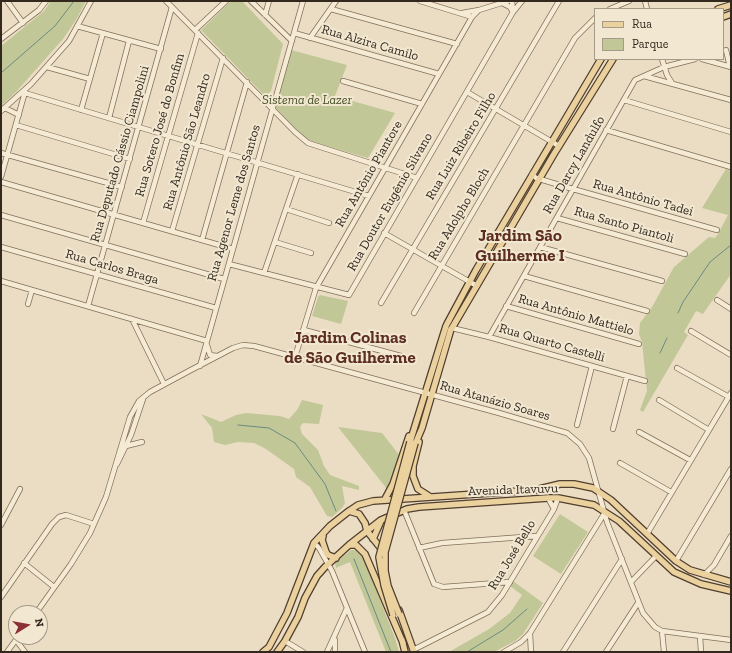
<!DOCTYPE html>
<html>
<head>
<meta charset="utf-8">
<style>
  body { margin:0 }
  #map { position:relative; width:732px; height:653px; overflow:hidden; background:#eaddc3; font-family:"Zilla Slab",serif }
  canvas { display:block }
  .frame { position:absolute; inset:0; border:2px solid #33281e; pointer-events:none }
  .legend { position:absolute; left:594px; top:8px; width:130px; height:52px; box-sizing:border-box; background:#f2e8d1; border:1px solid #a69b89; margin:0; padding:5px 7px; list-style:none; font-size:12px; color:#33281e }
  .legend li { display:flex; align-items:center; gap:8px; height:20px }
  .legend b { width:20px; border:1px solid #a69b89 }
  .north { position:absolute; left:8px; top:605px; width:40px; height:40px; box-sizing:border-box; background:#f2e8d1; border:1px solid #a69b89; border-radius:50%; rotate:79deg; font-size:11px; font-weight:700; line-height:16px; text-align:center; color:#33281e }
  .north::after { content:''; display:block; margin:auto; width:14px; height:18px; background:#8c3033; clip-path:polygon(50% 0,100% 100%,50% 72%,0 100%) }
</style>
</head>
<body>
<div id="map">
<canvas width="732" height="653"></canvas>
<div class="frame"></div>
<ul class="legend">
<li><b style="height:5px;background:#ead19d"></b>Rua</li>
<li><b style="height:11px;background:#c2c798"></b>Parque</li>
</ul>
<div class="north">N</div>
</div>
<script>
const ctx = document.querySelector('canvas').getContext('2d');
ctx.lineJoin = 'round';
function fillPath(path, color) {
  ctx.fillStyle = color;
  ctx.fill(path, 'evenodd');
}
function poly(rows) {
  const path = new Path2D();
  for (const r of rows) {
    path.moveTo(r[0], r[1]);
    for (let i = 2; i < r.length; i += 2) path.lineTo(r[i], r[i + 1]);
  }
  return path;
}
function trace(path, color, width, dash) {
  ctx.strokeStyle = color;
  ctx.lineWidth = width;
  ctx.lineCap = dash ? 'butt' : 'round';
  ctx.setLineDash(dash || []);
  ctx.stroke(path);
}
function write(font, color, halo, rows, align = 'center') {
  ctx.font = font + ' "Zilla Slab",serif';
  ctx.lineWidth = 4;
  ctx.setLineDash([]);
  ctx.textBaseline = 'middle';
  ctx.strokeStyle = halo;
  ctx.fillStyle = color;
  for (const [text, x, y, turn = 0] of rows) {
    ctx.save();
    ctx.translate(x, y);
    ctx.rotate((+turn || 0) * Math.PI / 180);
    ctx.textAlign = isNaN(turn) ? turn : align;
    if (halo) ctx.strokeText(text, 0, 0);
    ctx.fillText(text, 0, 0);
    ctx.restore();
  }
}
fillPath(poly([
  [51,1,86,1,76,20,63,39,16,92,1,106,1,46,44,11],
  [231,1,242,1,283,44,271,91,268,94,263,94,201,30],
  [291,50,347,65,335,96,395,113,368,158,313,142,304,137,276,108],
  [726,169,731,171,731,274,703,314,696,311,684,332,688,335,643,412,640,410,647,391,642,342,639,334,640,323,652,307,674,267,709,237,715,238,718,234,728,215,702,208],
  [320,295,348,301,341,324,312,316,318,297],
  [302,400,323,405,319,424,303,423,300,427,302,434,318,450,324,466,330,475,359,486,359,490,342,486,345,503,342,508,332,517,327,516,310,487,296,477,294,469,266,449,254,443,238,442,225,445,214,442,212,428,201,414,221,422,236,415,246,413,280,416,289,419,297,410],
  [338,427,382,433,400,456,387,489],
  [560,514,588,532,561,574,533,556],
  [351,550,356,550,362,554,395,638,399,652,386,652,350,562,336,568,335,563],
  [513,581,543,603,523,634,515,641,494,652,449,652,489,629,510,613,522,595,510,586]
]), '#c2c798');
trace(poly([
  [1,73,55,26,74,1],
  [678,313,683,302,710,262,731,245],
  [660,353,667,338],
  [238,425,269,428,295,443,325,484,336,511],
  [354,559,391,652],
  [467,652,503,630,527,609]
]), '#6c8a82', 1);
const minor = poly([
  [7,1,23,23],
  [166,1,295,132,308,143,417,178],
  [251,1,292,41],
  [420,1,472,17],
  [512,1,513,12],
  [645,1,647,9],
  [502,3,510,7,513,12],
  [331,9,457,44],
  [610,9,629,1],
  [462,13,479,10],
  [265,15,269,1],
  [77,26,161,49],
  [195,30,226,1],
  [294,33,439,74],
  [310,38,336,1],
  [1,39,39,10,46,1],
  [726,50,730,67],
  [662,59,667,75,672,83],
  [702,59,731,67],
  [47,67,90,79],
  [644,76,731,100],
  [343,81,422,104],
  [467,92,559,146],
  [25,93,369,196],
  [624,100,731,132],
  [5,108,19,115],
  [81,110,103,33],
  [1,111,31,84,69,41,91,1],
  [109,118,129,41],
  [16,125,130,159],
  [606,130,731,167],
  [1,153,122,187],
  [532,174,536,178,573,189,717,230],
  [1,177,25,92],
  [1,182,233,249],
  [286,209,329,223],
  [1,215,224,279],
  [557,218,685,254],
  [143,223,198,33],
  [172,231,223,58],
  [384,233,477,286],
  [202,240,247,82],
  [275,242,311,253],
  [1,247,216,308],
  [540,247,662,281],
  [229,264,349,295,513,12,522,1],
  [264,273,298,174],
  [524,276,647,311],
  [1,281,207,341],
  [717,300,731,309],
  [381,303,559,1],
  [28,304,32,290],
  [88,306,172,7],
  [506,306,639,344],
  [414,313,575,38,595,18],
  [132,319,164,384],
  [452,328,489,337,645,381],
  [304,330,401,356],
  [691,331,731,355],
  [489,337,635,80,664,67,695,59],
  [207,345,210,355,217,356],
  [295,357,316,288,472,17,479,10,508,1],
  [200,366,303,1],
  [677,368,729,397],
  [659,400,709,430],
  [577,425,592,366],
  [613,429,627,376],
  [639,432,690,460],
  [126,446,142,442],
  [620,463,671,492],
  [117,464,131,435,143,399],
  [548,498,554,509],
  [404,510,434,584,443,587,510,582],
  [1,525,20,489],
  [647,534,731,393],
  [314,543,319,548,332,571,365,652],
  [419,548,442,543,537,536],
  [676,561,731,469],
  [24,563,54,587],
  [704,575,714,565,731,536],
  [631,582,656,556],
  [1,597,52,524,59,517,66,515,94,524],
  [36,613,71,564,90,533,106,497,130,417,139,401,150,392,189,371,233,348,243,345,254,346,499,413,567,433,580,444,589,458,607,522,643,613,655,627,662,631,731,640],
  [662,631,664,652],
  [530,633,531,652],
  [700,636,701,652],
  [16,640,25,652],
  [285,641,303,652],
  [413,650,488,612,502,595,554,509,558,498],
  [7,652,18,637],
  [327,652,347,608],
  [335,652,335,640],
  [504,652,521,642,530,633,604,514],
  [563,652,622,559],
  [606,652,638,603]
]);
const major = poly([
  [718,9,731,5],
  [723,17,731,14],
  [447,324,476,270,601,59],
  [452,328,554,154,613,59],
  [410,442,446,326],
  [419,442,413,466,413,476,418,489,429,496],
  [414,447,422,428,451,329],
  [385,499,393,484,409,436],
  [349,511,359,514,365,523,367,531,383,551],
  [323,536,322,540,326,552,328,555,336,558],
  [373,539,381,521],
  [350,545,356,545,365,554,403,643],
  [399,610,414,652],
  [402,640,405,652],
  [263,652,269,647,287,613,314,543,330,526,349,511,358,505,373,501,535,490,560,484,574,484,593,488,611,500,676,561,690,570,731,582],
  [277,652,285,641,298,617,305,598,317,576,325,567,349,545,381,520,407,509,419,507,548,498,558,498,594,505,619,521,674,572,701,584,731,591]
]);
trace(minor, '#826f5b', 6);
trace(major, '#503e2f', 8);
trace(minor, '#f5ebd5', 4.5);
trace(major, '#ead19d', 5.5);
const majorBridge = poly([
  [399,614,388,586,385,571,385,552,415,443],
  [393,615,384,585,379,557,410,442]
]);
trace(majorBridge, '#503e2f', 8, []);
trace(majorBridge, '#ead19d', 5.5);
write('13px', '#33281e', '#f2e8d1', [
  ["Rua Alzira Camilo",370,43,16],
  ["Rua Sotero José do Bonfim",160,125,-74],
  ["Rua Antônio São Leandro",187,142,-74],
  ["Rua Luiz Ribeiro Filho",461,146,-59],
  ["Rua Deputado Cássio Ciampolini",120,154,-74],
  ["Rua Darcy Landulfo",574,165,-60],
  ["Rua Antônio Piantore",369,174,-60],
  ["Rua Antônio Tadei",643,198,16],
  ["Rua Doutor Eugênio Silvano",390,202,-60],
  ["Rua Agenor Leme dos Santos",234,203,-74],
  ["Rua Adolpho Bloch",459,214,-59],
  ["Rua Santo Piantoli",624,225,16],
  ["Rua Carlos Braga",112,267,16],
  ["Rua Antônio Mattielo",576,315,16],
  ["Rua Quarto Castelli",552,343,16],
  ["Rua Atanázio Soares",495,401,16],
  ["Avenida Itavuvu",513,490,-2],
  ["Rua José Bello",512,555,-59]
]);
write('italic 13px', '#454e26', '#f2e8d1', [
  ["Sistema de Lazer",307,100]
]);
write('bold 17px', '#5c2d21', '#f2e8d1', [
  ["Jardim São",520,236],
  ["Guilherme I",520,256],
  ["Jardim Colinas",350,338],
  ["de São Guilherme",350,358]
]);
</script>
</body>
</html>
